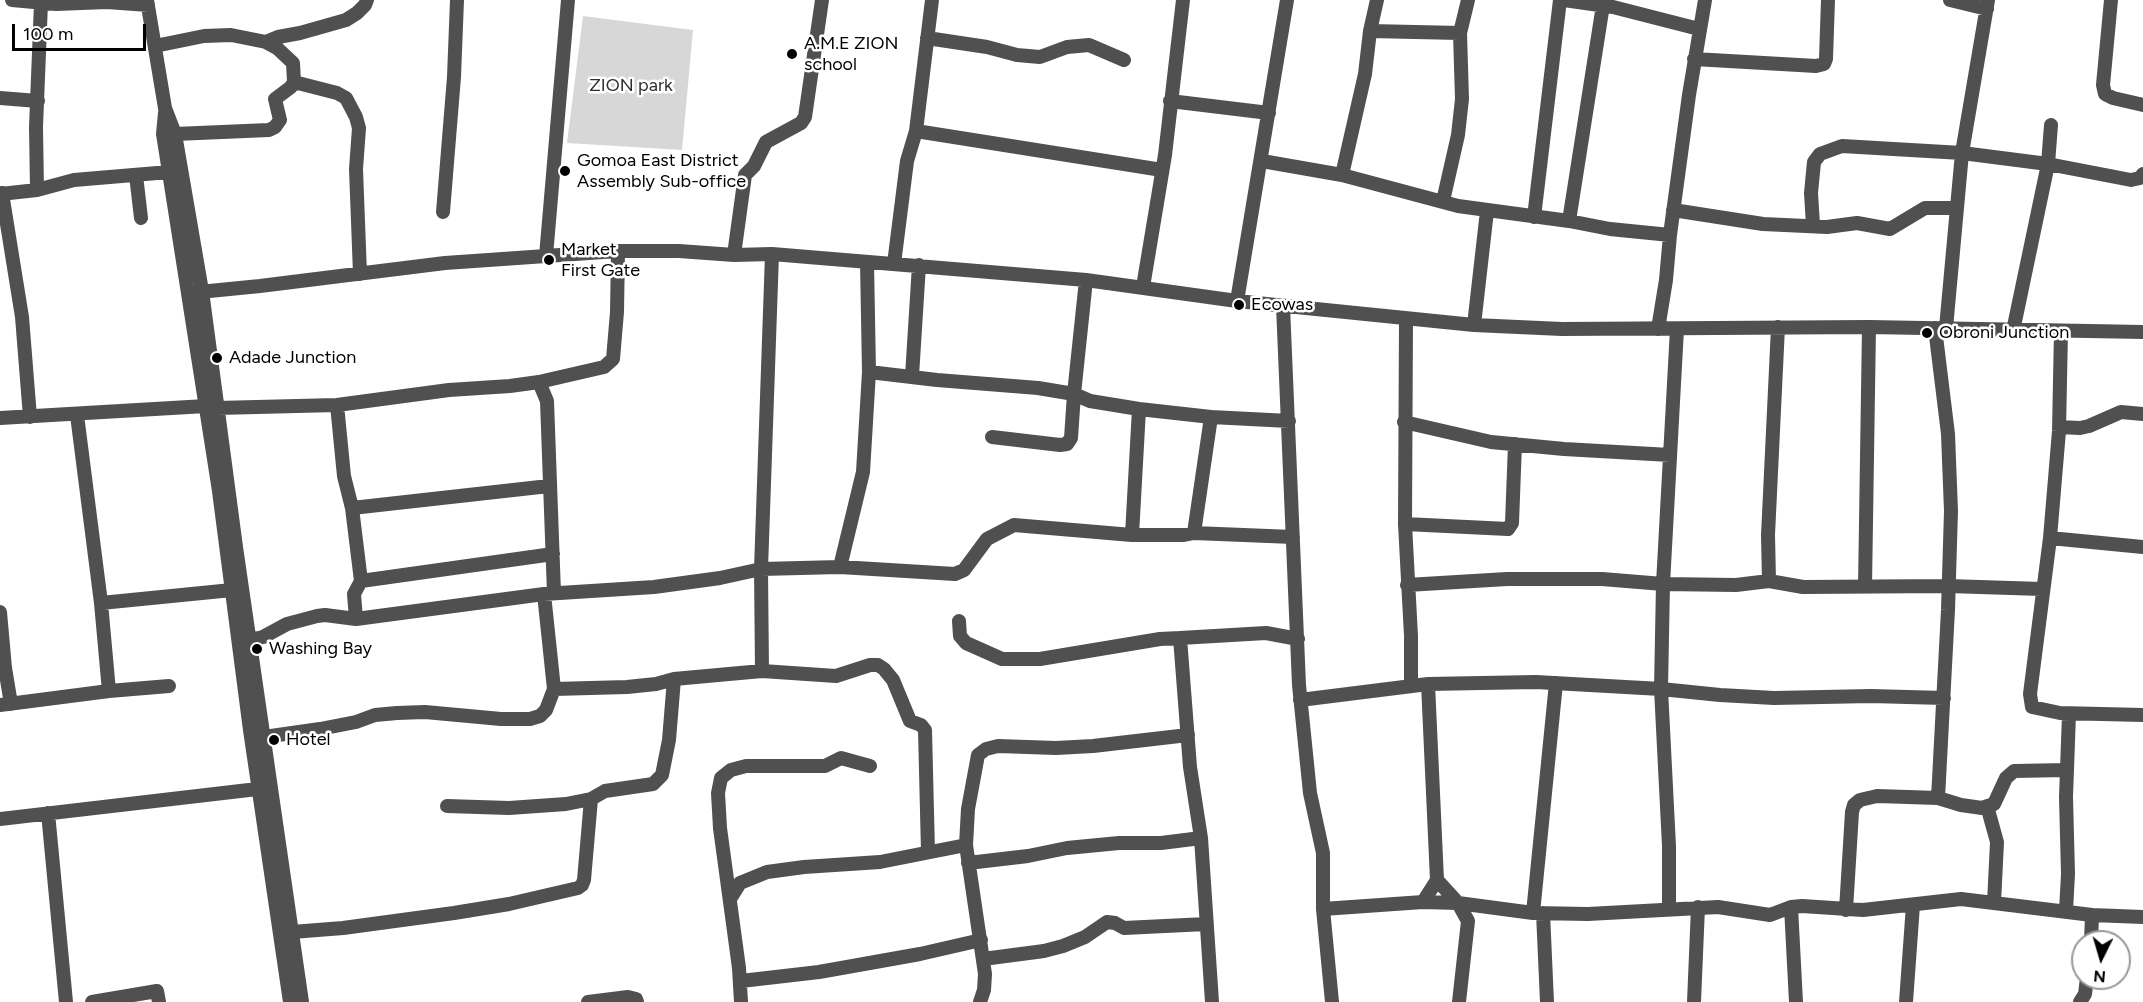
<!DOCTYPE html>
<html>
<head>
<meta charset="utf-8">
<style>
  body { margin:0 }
  #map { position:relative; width:2143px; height:1002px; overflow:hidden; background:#fff; font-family:Figtree,sans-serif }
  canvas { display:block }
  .north { position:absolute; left:2071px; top:930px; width:60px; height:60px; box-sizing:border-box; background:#fff; border:2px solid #999; border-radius:50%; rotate:185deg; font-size:16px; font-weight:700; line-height:24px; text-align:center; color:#000 }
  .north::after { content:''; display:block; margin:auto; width:21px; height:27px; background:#000; clip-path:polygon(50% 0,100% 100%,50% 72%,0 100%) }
  .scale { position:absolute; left:12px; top:24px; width:134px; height:27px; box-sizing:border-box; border:3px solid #000; border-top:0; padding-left:8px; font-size:18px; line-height:21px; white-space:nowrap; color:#000; -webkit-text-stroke:4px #fff; paint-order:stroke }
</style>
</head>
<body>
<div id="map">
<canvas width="2143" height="1002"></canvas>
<div class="north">N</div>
<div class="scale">100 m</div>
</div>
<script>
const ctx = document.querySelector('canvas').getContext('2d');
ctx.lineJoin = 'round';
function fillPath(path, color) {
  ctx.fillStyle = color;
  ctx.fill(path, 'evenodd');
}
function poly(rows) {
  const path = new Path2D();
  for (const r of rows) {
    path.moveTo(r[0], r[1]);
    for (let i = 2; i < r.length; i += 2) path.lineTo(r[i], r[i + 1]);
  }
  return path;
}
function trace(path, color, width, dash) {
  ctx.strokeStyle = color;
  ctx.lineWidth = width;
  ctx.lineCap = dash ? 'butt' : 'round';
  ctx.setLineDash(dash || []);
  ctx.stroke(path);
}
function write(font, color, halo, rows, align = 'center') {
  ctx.font = font + ' Figtree,sans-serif';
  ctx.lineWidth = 5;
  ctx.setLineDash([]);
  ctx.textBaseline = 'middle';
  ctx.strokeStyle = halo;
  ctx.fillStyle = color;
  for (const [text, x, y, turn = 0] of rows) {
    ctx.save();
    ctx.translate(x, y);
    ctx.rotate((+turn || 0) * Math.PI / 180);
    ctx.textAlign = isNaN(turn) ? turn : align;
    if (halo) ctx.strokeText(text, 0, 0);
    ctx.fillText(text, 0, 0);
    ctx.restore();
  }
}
fillPath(poly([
  [583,16,693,30,682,150,567,143]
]), '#d7d7d7');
trace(poly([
  [12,0,56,4,107,2,148,5],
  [147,0,165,108,175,134,202,291,236,547,302,1002],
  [1564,0,1613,7,1699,29],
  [1950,0,1987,9],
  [2111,0,2103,85,2105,94,2113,98,2143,105],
  [1370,31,1460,33],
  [927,38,987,47,1017,55,1040,57,1067,47,1089,45,1124,60],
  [266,42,278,37,300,33,346,20,357,13,365,5,367,0],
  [155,46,204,36,231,35,266,42,277,48,293,63,294,82,291,87,275,99,280,120,275,127,269,130,175,134],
  [1694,59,1816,66,1824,64,1826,59,1828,0],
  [294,82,337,93,346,98,356,117,359,128,356,169,360,274],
  [0,98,38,101],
  [1170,101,1269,113],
  [165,113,163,134,219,491,250,730,290,1002],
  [916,131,1162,170],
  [1262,161,1342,175,1458,206,1569,221,1610,229,1670,235],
  [136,175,141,218],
  [1342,175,1365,74,1370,31,1377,0],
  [37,190,36,127,41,3],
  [2,193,22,317,30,417],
  [0,194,37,190,74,180,169,172],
  [1443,201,1458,135,1462,99,1460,33,1468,0],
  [1673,210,1763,224,1827,227,1857,223,1890,229,1925,208,1957,208],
  [443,212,454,77,457,0],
  [1534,217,1560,0],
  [1569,221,1603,5],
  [1813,225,1811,193,1814,162,1820,154,1842,146,1962,153,2048,164,2131,180,2140,178,2143,174],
  [734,255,745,175,754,166,766,142,801,123,805,117,822,0],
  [546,256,568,0],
  [894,264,907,161,916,131,932,0],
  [1086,280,1074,394,1090,401,1139,409,1211,417,1289,421],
  [1143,287,1165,155,1183,0],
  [189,293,260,286,445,263,618,251,679,251,734,255,772,254,1086,280,1237,301,1474,325,1562,329,1869,327,2143,332],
  [1237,301,1287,0],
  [1283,306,1299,685,1310,793,1323,853,1323,909,1332,1002],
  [1406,319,1405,524,1411,636,1411,686],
  [1474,325,1487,211],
  [1946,328,1962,153,1988,0],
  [1658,329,1666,280,1670,235,1689,95,1705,0],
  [2013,331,2048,164,2051,125],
  [2061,331,2059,431,2050,538,2030,694,2032,707,2060,713,2143,715],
  [869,372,937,380,1038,388,1074,394,1071,438,1067,444,1060,445,992,437],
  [912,376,919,265],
  [539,382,604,367,613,359,617,312,618,251],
  [337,405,344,476,352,508,361,581,354,594,356,619],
  [217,408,337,405,449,390,510,386,539,382,547,401,554,593],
  [77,415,101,603,109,691],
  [0,418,206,406],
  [1404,422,1491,442,1564,449,1670,455],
  [2059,427,2080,428,2089,426,2121,412,2143,414],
  [352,508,549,486],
  [1405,524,1508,529,1512,523,1515,444],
  [1194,533,1211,417],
  [1132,535,1139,409],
  [2050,538,2143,547],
  [840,567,863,472,869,372,867,262],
  [361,581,553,554],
  [1769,581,1768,535,1778,327],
  [1407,585,1507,579,1602,579,1663,584,1677,329],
  [1865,587,1869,327],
  [544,594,554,689],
  [101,603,232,590],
  [0,612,5,668,11,704],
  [959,621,960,636,966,643,1002,659,1040,659,1160,639,1180,638,1266,633,1298,639],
  [1180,638,1190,767,1201,838,1212,1002],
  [249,640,263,637,287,624,317,616,325,615,356,619,544,594,654,587,720,578,761,569,840,567,955,574,964,570,987,539,1014,525,1132,535,1184,535,1194,533,1293,537],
  [762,671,761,569,772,254],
  [1300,700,1428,684,1536,682,1661,689,1720,695,1774,698,1871,696,1944,698],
  [0,705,109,691,169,686],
  [264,737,320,729,356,722,375,715,397,713,425,712,501,719,530,719,540,716,546,710,554,689,627,687,656,684,674,679,762,671,836,676,870,665,878,665,884,669,893,680,910,721,921,725,925,730,928,852],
  [1938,798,1961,805,1982,808,1994,804,2006,778,2014,771,2067,770],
  [447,806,509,808,566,804,591,799,605,791,653,784,662,775,669,740,674,679],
  [1987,806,1997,842,1994,903],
  [48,813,66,1002],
  [0,819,266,788],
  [968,863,1028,856,1067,848,1119,843,1161,843,1201,838],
  [1437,880,1458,903,1468,921,1459,1002],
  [730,899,740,883,767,872,804,867,880,862,966,845],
  [1423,902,1437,880,1428,684],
  [1791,907,1796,1002],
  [1323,909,1423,902,1458,903,1533,913,1588,914,1718,907,1770,915,1791,907,1802,906,1863,910,1961,899,2092,915,2091,942],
  [1669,909,1669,846,1661,689,1663,584,1736,585,1769,581,1803,587,1948,586,2042,589],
  [1846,910,1852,812,1854,805,1860,800,1877,796,1938,798,1948,610,1951,511,1948,434,1935,328],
  [2066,911,2068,874,2066,797,2069,714],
  [1533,913,1556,683],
  [1543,913,1547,1002],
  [2092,915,2143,917],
  [292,932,343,928,454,913,509,904,578,888,582,885,584,880,591,799],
  [983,959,1044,951,1063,946,1085,937,1107,922,1115,923,1124,928,1206,924],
  [741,981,819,972,920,954,981,940],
  [92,1002,157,991,159,1002],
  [588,1002,628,997,636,999,637,1002],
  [741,1002,739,968,720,828,718,793,721,778,731,770,746,766,825,766,841,758,870,766],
  [980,1002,984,990,985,974,966,845,968,809,978,755,986,749,998,746,1056,748,1093,746,1188,735],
  [1694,1002,1698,907],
  [1906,1002,1913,905],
  [2080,1002,2085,994,2087,978]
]), '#505050', 14);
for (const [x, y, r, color] of [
  [792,54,6,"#000"],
  [565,171,6,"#000"],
  [549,260,6,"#000"],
  [1239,305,6,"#000"],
  [1927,333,6,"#000"],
  [217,358,6,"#000"],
  [257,649,6,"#000"],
  [274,740,6,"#000"]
]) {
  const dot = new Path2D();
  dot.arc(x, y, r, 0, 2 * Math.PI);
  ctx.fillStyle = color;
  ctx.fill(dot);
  trace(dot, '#fff', 2);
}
write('18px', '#000', '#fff', [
  ["A.M.E ZION",804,44],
  ["school",804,65],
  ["Gomoa East District",577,161],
  ["Assembly Sub-office",577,182],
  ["Market",561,250],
  ["First Gate",561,271],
  ["Ecowas",1251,305],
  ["Obroni Junction",1939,333],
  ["Adade Junction",229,358],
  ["Washing Bay",269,649],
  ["Hotel",286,740]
], 'left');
write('18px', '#2e2e2e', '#fff', [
  ["ZION park",631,86]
]);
</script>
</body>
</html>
